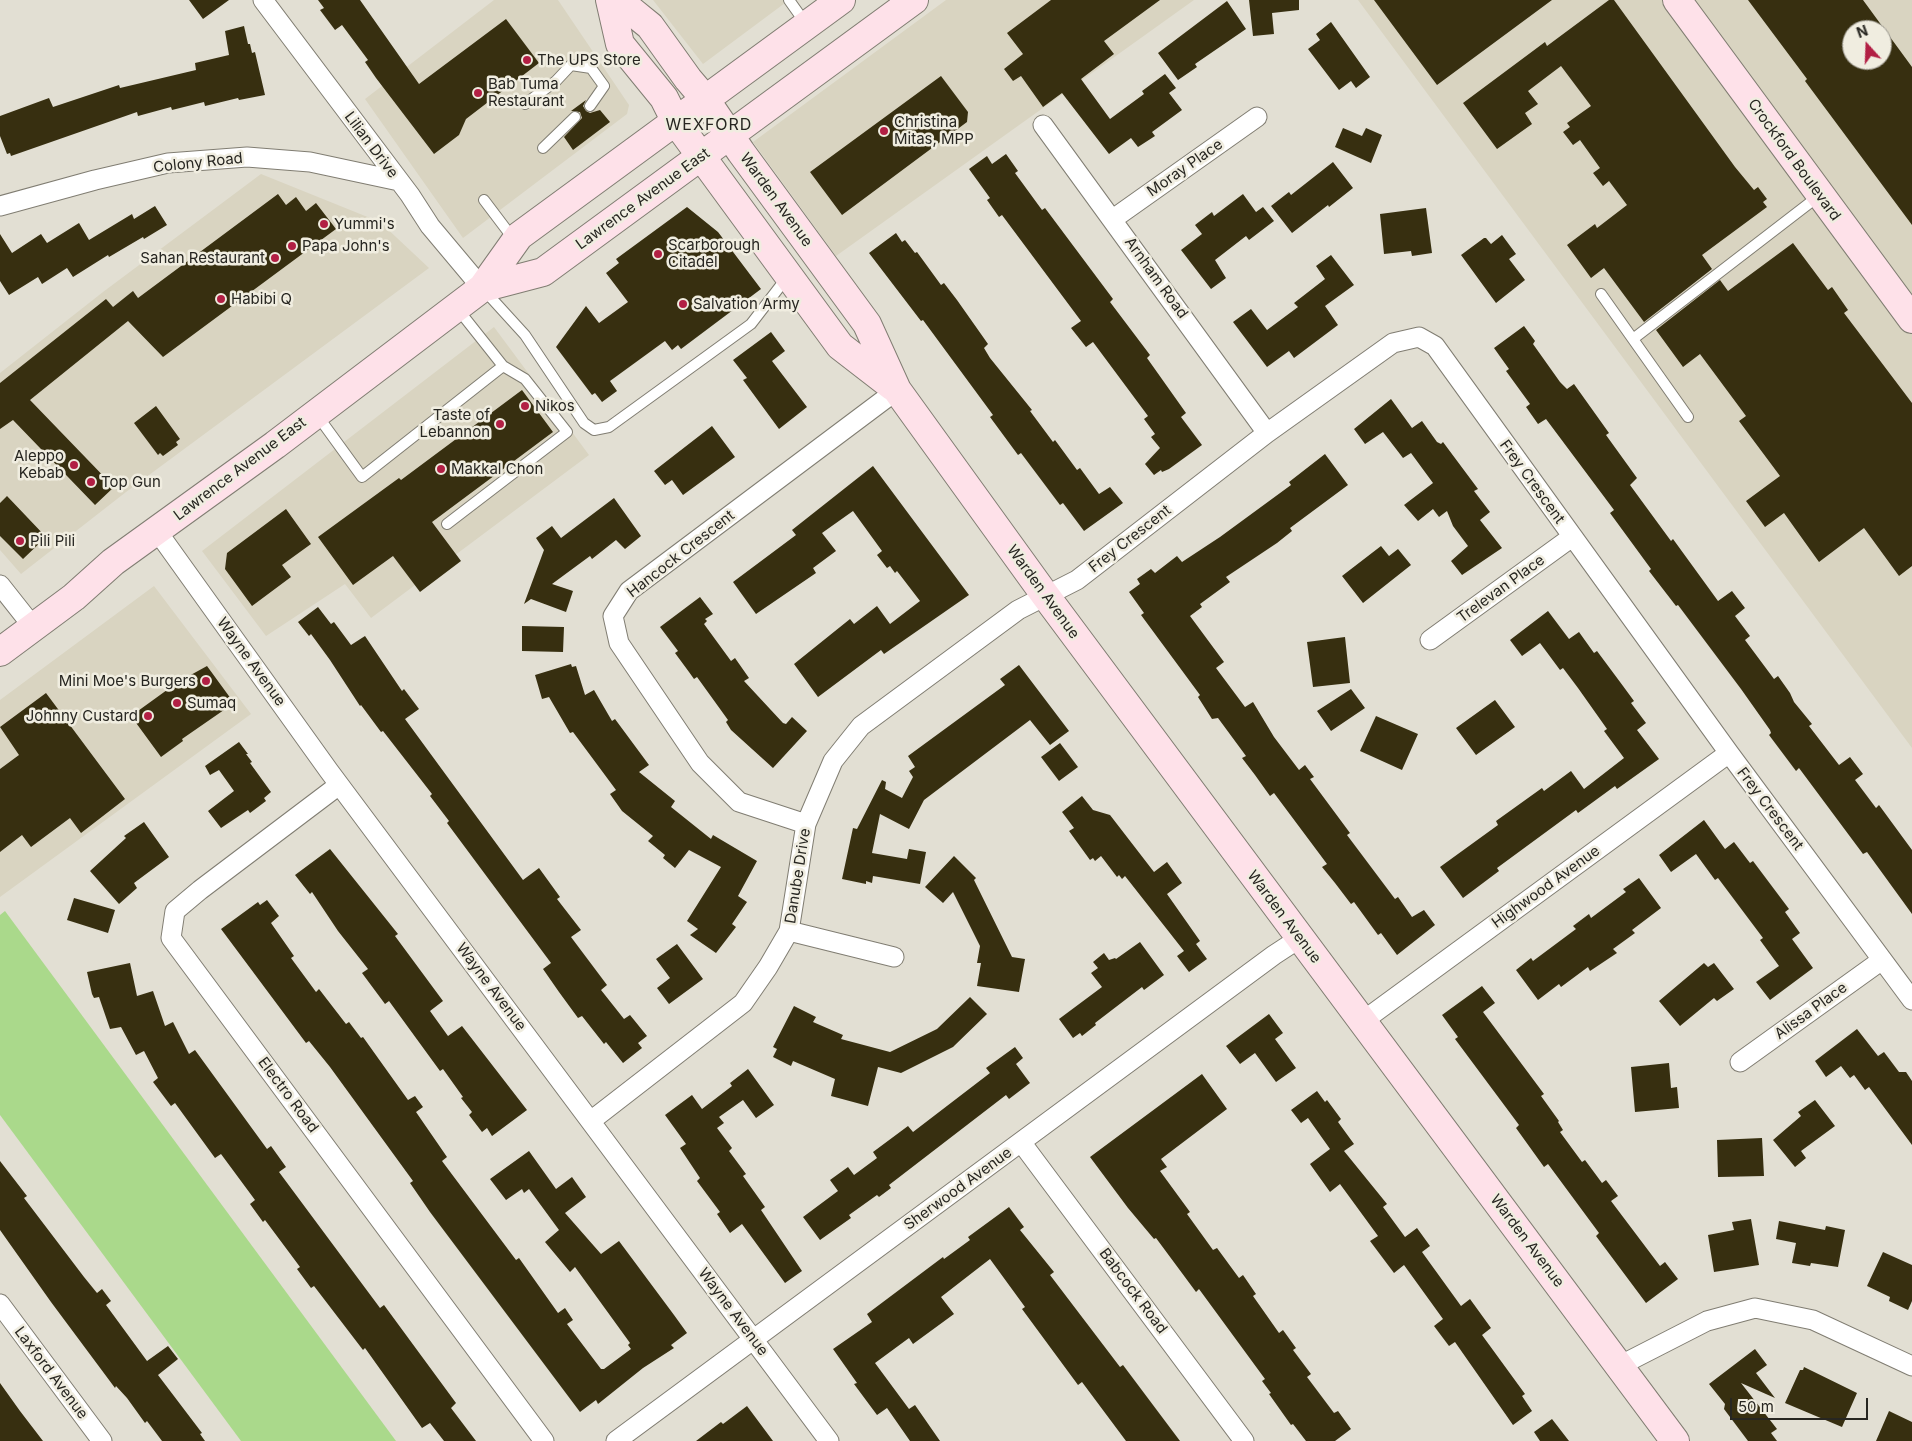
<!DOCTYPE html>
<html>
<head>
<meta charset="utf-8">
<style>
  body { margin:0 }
  #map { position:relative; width:1912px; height:1441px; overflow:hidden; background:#e2dfd3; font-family:Inter,sans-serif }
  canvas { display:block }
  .north { position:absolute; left:1842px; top:20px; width:50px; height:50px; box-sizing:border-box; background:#f0ede0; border:1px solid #a09d94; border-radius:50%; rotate:340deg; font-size:14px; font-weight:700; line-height:20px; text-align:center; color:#272621 }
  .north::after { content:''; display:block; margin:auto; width:18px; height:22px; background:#b21f44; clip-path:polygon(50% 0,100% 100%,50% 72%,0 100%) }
  .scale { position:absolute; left:1730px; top:1398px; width:138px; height:22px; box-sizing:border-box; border:2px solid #272621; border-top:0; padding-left:6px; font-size:15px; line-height:18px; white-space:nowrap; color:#272621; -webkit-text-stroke:4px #f0ede0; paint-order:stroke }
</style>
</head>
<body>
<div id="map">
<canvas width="1912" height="1441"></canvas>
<div class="north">N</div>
<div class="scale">50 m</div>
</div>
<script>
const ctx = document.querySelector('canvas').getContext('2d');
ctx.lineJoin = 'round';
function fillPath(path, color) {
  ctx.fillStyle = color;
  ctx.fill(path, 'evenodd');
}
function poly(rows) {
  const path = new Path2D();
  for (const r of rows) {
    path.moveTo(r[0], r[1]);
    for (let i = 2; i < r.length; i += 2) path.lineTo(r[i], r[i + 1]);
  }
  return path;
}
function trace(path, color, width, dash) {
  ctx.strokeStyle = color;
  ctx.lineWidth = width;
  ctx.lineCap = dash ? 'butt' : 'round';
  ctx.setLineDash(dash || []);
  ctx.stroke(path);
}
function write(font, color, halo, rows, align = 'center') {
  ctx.font = font + ' Inter,sans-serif';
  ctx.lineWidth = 5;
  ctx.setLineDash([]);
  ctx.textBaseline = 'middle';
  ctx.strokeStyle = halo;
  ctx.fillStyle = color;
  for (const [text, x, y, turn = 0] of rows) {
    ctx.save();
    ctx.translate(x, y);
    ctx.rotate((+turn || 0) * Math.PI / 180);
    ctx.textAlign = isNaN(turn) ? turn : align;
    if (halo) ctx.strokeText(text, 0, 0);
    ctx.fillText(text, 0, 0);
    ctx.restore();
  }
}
fillPath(poly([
  [494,0,558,0,629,105,627,114,463,238,365,99],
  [653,0,789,0,703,64],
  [946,0,1194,0,836,256,753,142],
  [1358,0,1912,0,1912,748],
  [1852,30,1882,30,1882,60,1852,60],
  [261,174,380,222,429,268,126,492,21,574,0,550,0,373,103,292],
  [494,327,589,455,371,618,345,584,266,636,202,551],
  [154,586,251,714,0,897,0,700]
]), '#d9d4c1');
fillPath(poly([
  [5,911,396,1441,241,1441,0,1115,0,915]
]), '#aad98b');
fillPath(poly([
  [189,0,229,0,203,19],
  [318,0,360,0,419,84,506,19,539,63,466,119,459,135,434,154,376,78,365,62,368,60,342,25,335,30,320,10,324,8],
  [1051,0,1160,0,1104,41,1114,54,1081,79,1110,119,1144,94,1142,91,1165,74,1176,88,1169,93,1182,110,1152,132,1155,136,1138,147,1131,138,1109,154,1062,93,1043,107,1021,76,1013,81,1004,69,1023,54,1007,33],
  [1249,0,1299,0,1299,10,1272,13,1274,34,1253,36],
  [1374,0,1552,0,1437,85],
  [1609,0,1614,0,1735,167,1754,190,1758,187,1767,199,1763,202,1767,207,1702,255,1712,269,1644,322,1604,268,1591,278,1567,245,1595,224,1597,228,1627,205,1609,181,1603,186,1593,173,1600,168,1580,140,1573,145,1563,132,1570,127,1567,123,1591,106,1561,66,1528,91,1538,104,1525,113,1532,124,1497,149,1463,103,1545,42,1547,46],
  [1748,0,1863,0,1912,67,1912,225,1805,81,1807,79],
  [1852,30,1882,30,1882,60,1852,60],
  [1227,1,1246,29,1195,64,1197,67,1178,80,1158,53],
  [1331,22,1370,77,1356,88,1351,81,1339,90,1308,49,1320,40,1316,34],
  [244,26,248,44,250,44,252,53,255,52,265,95,239,100,238,98,205,106,204,102,172,110,171,107,138,116,137,112,11,156,10,153,7,154,0,136,0,116,49,98,53,107,119,85,120,88,196,70,195,63,229,55,225,31],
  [941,76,968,112,967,122,842,215,810,172],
  [586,100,583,106,586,111,590,113,600,110,610,122,573,150,564,137,582,118,580,112,571,111],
  [1343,128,1362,136,1366,128,1382,135,1371,163,1335,147],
  [1006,154,1018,171,1015,173,1042,210,1045,208,1113,299,1110,302,1150,355,1147,358,1186,413,1181,417,1202,445,1169,469,1162,472,1161,470,1154,475,1145,464,1160,448,1151,437,1155,434,1144,419,1148,416,1093,342,1086,347,1071,328,1081,321,1002,215,999,217,987,200,990,198,969,169,987,156,992,164],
  [1333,162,1353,188,1329,207,1328,205,1292,233,1271,206,1289,192,1291,195],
  [278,194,286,205,296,197,306,211,316,203,336,229,163,357,128,321,30,400,114,487,95,505,13,420,0,429,0,383,106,299,113,307,133,291,138,298],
  [1243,194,1256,212,1263,207,1274,221,1249,240,1246,236,1215,260,1226,278,1211,289,1181,250,1202,234,1195,225,1212,212,1214,216],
  [155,206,167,225,144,239,143,237,109,257,108,255,73,277,67,268,42,284,38,277,9,295,0,281,0,234,12,253,41,234,47,243,79,223,89,240,132,214,134,219],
  [687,207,718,232,761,289,681,349,678,345,672,350,665,341,610,381,617,391,602,402,595,393,592,395,556,347,586,306,599,323,628,302,606,273,619,263,616,259],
  [1426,208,1432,253,1412,256,1411,251,1384,254,1380,214],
  [896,233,902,242,905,240,915,253,917,252,941,285,944,283,957,300,988,344,984,348,990,358,1032,410,1030,411,1053,442,1055,440,1077,470,1080,468,1099,494,1110,487,1123,503,1084,531,1063,503,1060,505,1021,453,1018,455,990,417,993,415,923,320,921,321,869,253],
  [1502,235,1516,254,1509,259,1525,280,1496,303,1461,255,1484,238,1486,238,1491,244],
  [1793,243,1828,290,1832,287,1848,310,1844,313,1912,403,1912,566,1899,576,1864,528,1819,562,1784,513,1765,527,1746,501,1780,476,1739,421,1746,416,1700,354,1683,367,1656,330,1720,280,1728,291],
  [1331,255,1354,285,1325,306,1338,325,1294,358,1289,351,1267,367,1233,322,1251,309,1267,330,1298,307,1294,303,1325,279,1316,266],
  [1524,326,1535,341,1533,344,1560,382,1567,389,1574,384,1609,433,1606,435,1637,478,1630,485,1671,541,1673,539,1718,601,1732,591,1745,608,1735,616,1750,636,1745,640,1774,679,1778,676,1790,693,1794,702,1812,724,1809,726,1839,765,1850,757,1863,774,1855,780,1876,808,1879,805,1912,850,1912,914,1867,852,1863,854,1799,768,1796,771,1769,735,1771,733,1770,730,1741,689,1678,605,1676,606,1649,571,1651,569,1610,513,1614,510,1546,419,1538,424,1526,407,1530,404,1506,371,1509,369,1494,348],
  [771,332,785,351,772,361,807,407,779,429,743,380,747,378,733,360],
  [522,390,553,432,432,522,461,561,420,592,393,556,353,585,318,537,399,478,401,480],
  [1391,399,1412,428,1422,421,1437,442,1441,444,1443,442,1478,489,1474,491,1490,512,1480,520,1502,548,1462,575,1451,561,1468,546,1453,526,1447,511,1439,517,1433,509,1418,521,1404,505,1433,483,1411,453,1403,458,1383,432,1365,444,1354,429],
  [156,406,180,439,176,442,178,445,163,456,160,453,158,455,134,423],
  [712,426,735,457,683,495,672,480,665,485,654,471],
  [1325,454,1348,485,1290,528,1292,531,1277,543,1226,577,1230,582,1200,604,1202,607,1190,616,1224,662,1216,668,1245,707,1253,702,1274,737,1299,770,1305,765,1314,777,1310,779,1350,833,1347,835,1395,899,1398,897,1412,917,1424,910,1435,925,1397,955,1381,933,1378,935,1354,902,1351,904,1335,883,1322,867,1327,864,1274,793,1270,796,1255,775,1242,758,1246,756,1218,718,1212,719,1198,697,1200,695,1141,615,1144,613,1129,592,1140,584,1137,579,1151,569,1155,573,1177,556,1182,562,1220,537,1291,485,1289,482],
  [873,466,969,595,884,654,881,650,818,697,794,664,850,619,854,624,877,606,890,624,920,601,897,571,895,573,890,566,887,568,877,555,882,551,853,511,822,533,836,551,813,568,816,573,756,614,733,582,796,535,792,530],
  [7,496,46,537,23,559,0,536,0,503],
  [614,498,641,536,625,549,616,540,592,559,590,556,552,584,573,591,566,612,531,599,524,604,544,550,536,538,552,526,561,538],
  [286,509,311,544,282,565,291,577,252,606,225,569,227,553],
  [1381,546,1389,556,1398,549,1411,565,1363,603,1342,576],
  [700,597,713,614,705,619,707,621,704,624,731,661,735,658,749,678,744,681,783,723,786,724,792,717,807,731,773,768,731,730,726,722,728,720,697,677,694,679,689,672,675,653,678,651,660,627],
  [318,607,331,624,334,622,351,645,365,636,402,691,404,689,419,709,405,719,523,880,539,868,560,897,557,899,581,930,571,937,607,985,601,990,624,1019,630,1015,647,1036,638,1043,642,1048,623,1063,606,1042,604,1044,582,1016,578,1018,559,992,543,969,551,963,447,823,449,821,430,796,432,794,383,731,381,732,361,705,360,706,330,660,311,634,309,636,298,622],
  [1548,611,1569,639,1579,632,1594,653,1597,651,1623,686,1634,701,1631,703,1646,723,1637,730,1659,759,1617,789,1615,786,1578,813,1576,810,1497,868,1499,871,1463,898,1440,867,1498,825,1496,821,1542,788,1544,791,1571,771,1584,789,1624,758,1604,731,1607,729,1578,688,1563,668,1560,670,1540,643,1522,656,1510,640],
  [522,626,564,627,563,652,522,651],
  [1345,637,1350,683,1313,687,1307,642],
  [571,664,572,667,576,666,585,695,594,690,612,721,615,719,649,765,639,772,675,801,671,807,711,839,713,835,757,861,738,896,747,902,732,924,736,927,716,953,690,935,698,929,687,921,721,867,689,850,675,868,663,858,665,855,648,841,653,836,622,811,610,794,616,790,596,763,573,732,570,733,549,697,542,699,535,675],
  [1019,665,1069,731,1050,745,1030,720,924,800,909,829,880,814,872,853,907,859,909,849,926,852,920,884,873,876,872,883,866,881,866,884,842,879,853,828,857,829,882,780,886,782,885,789,902,798,913,777,909,771,915,767,908,756,1005,685,1000,679],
  [207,666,234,703,182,739,183,741,161,757,131,716,178,682],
  [1351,689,1365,708,1331,731,1317,711],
  [46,693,125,799,81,833,70,818,31,847,22,835,0,852,0,769,19,755,0,727],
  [1495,700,1515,727,1476,755,1456,728],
  [1376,716,1418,734,1402,770,1360,751],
  [239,742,248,754,246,754,252,762,250,763,271,792,264,798,266,801,250,813,248,810,221,828,208,811,234,791,219,770,210,775,205,766],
  [1060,743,1078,767,1059,781,1041,757],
  [1082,796,1093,810,1110,815,1154,872,1167,862,1182,883,1167,894,1200,941,1196,944,1207,959,1189,972,1177,956,1184,951,1125,876,1122,879,1119,875,1117,877,1101,856,1095,861,1093,858,1090,860,1069,831,1074,828,1062,812],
  [1704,820,1725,849,1734,842,1750,863,1753,861,1789,909,1785,912,1800,933,1792,939,1813,968,1770,1000,1756,982,1779,966,1760,940,1763,938,1718,878,1715,880,1696,854,1671,872,1659,855],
  [144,822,169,857,134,883,137,888,119,904,90,871,126,838,124,836],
  [330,849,398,934,395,936,443,1001,430,1011,448,1036,462,1026,527,1110,492,1136,487,1128,482,1132,469,1115,472,1112,461,1098,463,1097,443,1069,440,1071,389,1001,385,1004,362,973,368,969,338,931,312,892,310,894,295,875],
  [954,856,976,878,974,880,1012,957,1025,959,1019,992,977,986,981,963,977,963,980,946,953,892,943,903,925,887],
  [1639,878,1661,908,1632,930,1635,933,1613,949,1617,953,1590,971,1588,967,1561,987,1559,984,1538,1000,1516,970,1531,958,1533,961,1576,929,1573,926,1589,914,1591,918,1626,892,1623,889],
  [74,898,115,910,108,933,67,920],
  [267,900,279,916,271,923,294,956,291,958,316,992,319,989,346,1024,349,1022,361,1038,363,1037,408,1100,415,1096,423,1107,416,1112,447,1157,442,1161,516,1260,519,1258,558,1313,565,1308,573,1320,567,1324,601,1369,604,1369,631,1349,628,1345,630,1343,575,1267,570,1272,545,1242,559,1230,529,1189,524,1193,522,1189,506,1200,490,1179,529,1151,556,1189,572,1177,586,1197,565,1213,601,1254,619,1241,674,1315,687,1333,671,1345,674,1348,643,1368,598,1404,596,1400,580,1412,430,1212,410,1183,413,1181,330,1067,309,1041,306,1043,221,929,258,902,260,905],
  [1140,942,1164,975,1144,990,1142,987,1095,1023,1096,1025,1082,1036,1080,1033,1073,1038,1059,1019,1102,987,1091,973,1098,968,1093,962,1104,953,1109,960,1115,958,1116,959],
  [677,944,703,979,669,1004,657,988,670,978,656,959],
  [130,963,137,996,153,991,165,1026,173,1022,189,1054,195,1050,267,1149,271,1146,286,1167,279,1172,380,1308,384,1305,456,1403,451,1408,476,1441,444,1441,430,1423,422,1428,365,1348,363,1350,314,1286,311,1288,297,1269,300,1267,265,1220,263,1222,250,1204,255,1200,221,1154,215,1158,175,1103,171,1106,153,1082,158,1078,144,1051,136,1055,121,1027,110,1029,99,997,94,998,92,994,87,972],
  [1704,963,1708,967,1714,963,1734,989,1717,1001,1714,998,1680,1026,1659,1001],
  [1482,986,1495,1003,1483,1012,1544,1094,1541,1096,1559,1121,1558,1122,1563,1130,1560,1132,1582,1162,1585,1160,1602,1183,1606,1180,1618,1196,1611,1201,1660,1266,1665,1262,1678,1279,1646,1303,1596,1236,1599,1233,1548,1164,1544,1167,1516,1128,1519,1125,1455,1039,1458,1037,1442,1015],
  [970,997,987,1014,953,1047,901,1073,878,1067,868,1106,831,1096,835,1079,793,1061,791,1066,773,1057,777,1049,773,1047,794,1006,816,1017,813,1022,843,1035,841,1039,890,1052,937,1029],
  [1269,1014,1283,1033,1275,1039,1296,1068,1276,1082,1255,1053,1240,1064,1226,1046],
  [1857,1029,1878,1056,1884,1052,1899,1072,1906,1072,1912,1081,1912,1145,1869,1087,1865,1090,1854,1075,1850,1078,1841,1066,1826,1077,1815,1061],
  [1015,1047,1023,1058,1016,1064,1030,1083,1009,1099,1006,1095,889,1185,891,1188,879,1197,877,1195,849,1215,851,1218,820,1240,803,1217,838,1191,830,1180,848,1167,854,1175,877,1158,873,1152,908,1126,913,1132,990,1073,986,1068],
  [1669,1063,1671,1088,1677,1087,1679,1108,1635,1112,1631,1067],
  [748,1069,774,1105,756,1118,743,1100,719,1117,724,1123,717,1128,732,1148,729,1151,746,1174,743,1176,765,1207,761,1210,802,1271,785,1283,742,1224,730,1233,717,1214,720,1212,697,1181,700,1178,680,1148,686,1144,665,1115,692,1095,702,1109,732,1086,730,1083],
  [1202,1074,1227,1109,1161,1159,1167,1167,1160,1171,1190,1212,1187,1214,1213,1250,1217,1248,1239,1278,1243,1275,1256,1294,1253,1296,1279,1333,1283,1330,1296,1348,1293,1350,1311,1374,1307,1377,1334,1413,1338,1411,1351,1429,1335,1441,1306,1441,1293,1424,1291,1425,1269,1394,1271,1393,1262,1381,1265,1379,1199,1289,1196,1292,1156,1238,1154,1239,1128,1208,1090,1157],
  [1317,1091,1325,1102,1327,1100,1341,1119,1338,1122,1354,1144,1344,1151,1387,1204,1383,1207,1405,1237,1417,1228,1430,1246,1422,1252,1461,1306,1470,1299,1491,1328,1482,1335,1525,1394,1522,1396,1532,1411,1513,1425,1455,1342,1449,1346,1434,1326,1443,1319,1404,1265,1394,1273,1370,1241,1378,1236,1340,1184,1330,1192,1310,1164,1330,1149,1308,1118,1301,1123,1291,1110],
  [1815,1100,1835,1126,1801,1151,1806,1158,1795,1167,1773,1140,1801,1116,1798,1112],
  [1762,1138,1764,1176,1718,1177,1717,1140],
  [0,1161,27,1196,24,1198,84,1277,97,1293,102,1289,111,1301,106,1305,147,1361,168,1346,178,1359,158,1375,202,1433,200,1434,205,1441,162,1441,147,1421,145,1423,127,1398,116,1386,115,1388,51,1302,0,1230],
  [1009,1207,1024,1227,1020,1230,1054,1272,1050,1275,1120,1367,1123,1365,1180,1441,1126,1441,1082,1382,1078,1385,1022,1309,1025,1307,990,1259,941,1297,954,1314,913,1344,909,1338,875,1363,909,1409,915,1405,940,1441,910,1441,887,1408,877,1415,854,1384,857,1383,833,1349,872,1322,867,1314,943,1257,944,1259,970,1240,968,1237],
  [1751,1219,1759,1265,1714,1272,1708,1235,1734,1230,1732,1222],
  [1779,1221,1825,1230,1826,1226,1845,1230,1838,1267,1811,1263,1810,1266,1792,1263,1796,1243,1776,1239],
  [1883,1252,1912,1265,1912,1301,1908,1310,1889,1301,1890,1297,1867,1286],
  [1755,1349,1767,1365,1756,1373,1775,1398,1741,1383,1777,1429,1771,1433,1777,1441,1748,1441,1724,1409,1725,1404,1709,1384],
  [1804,1367,1857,1393,1842,1427,1785,1403,1800,1370,1803,1370],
  [0,1383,20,1411,43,1441,0,1441],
  [747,1406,773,1441,696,1441,721,1422,723,1424],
  [1889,1411,1912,1422,1912,1441,1876,1441],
  [1552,1419,1569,1441,1540,1441,1534,1432]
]), '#372f10');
const lane = poly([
  [789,0,806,24],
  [525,104,556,81,571,65,591,68,604,86,590,106],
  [543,148,575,117],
  [484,200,515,241],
  [484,290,525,335,584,423,594,430,609,427,751,324,788,276],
  [1601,294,1688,417],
  [1633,339,1820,195],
  [317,415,362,477,503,366,457,308],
  [447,524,567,432,525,379,503,366]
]);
const street = poly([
  [263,0,410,195,430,226,482,288],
  [1043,125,1267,433],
  [0,206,95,180,168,163,247,157,310,162,399,181],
  [1113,219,1257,117],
  [157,531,329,771,829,1441],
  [0,585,34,628],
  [1430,640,1572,537],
  [339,785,200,890,175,911,171,938,544,1441],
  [806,824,739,802,700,763,619,643,613,616,629,591,897,390],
  [789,931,894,957],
  [1363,1021,1729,753],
  [1740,1062,1882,960],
  [592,1120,743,1003,768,967,789,931,806,824,833,761,861,726,1018,610,1077,580,1267,433,1393,343,1419,337,1435,346,1729,753,1912,1000],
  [1021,1142,1244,1441],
  [0,1304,102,1441],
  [1621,1365,1707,1321,1755,1308,1813,1320,1912,1366],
  [616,1441,1274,955,1300,938]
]);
const secondary = poly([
  [610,0,620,44,664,98,676,122,840,346,893,387],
  [618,0,650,26,688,79,705,99,741,152,867,324,897,390,1045,595,1675,1441],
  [1677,0,1912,319],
  [482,288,543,272,914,0],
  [0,652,74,597,113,562,275,445,482,288,519,236,841,0]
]);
trace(lane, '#807d72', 12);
trace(street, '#807d72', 21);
trace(secondary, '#807d72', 30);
trace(lane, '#fff', 10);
trace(street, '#fff', 19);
trace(secondary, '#fee1e9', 28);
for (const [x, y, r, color] of [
  [527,60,5,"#b21f44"],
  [478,93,5,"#b21f44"],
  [884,131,5,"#b21f44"],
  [324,224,5,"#b21f44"],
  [292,246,5,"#b21f44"],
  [658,254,5,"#b21f44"],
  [275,258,5,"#b21f44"],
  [221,299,5,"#b21f44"],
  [683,304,5,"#b21f44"],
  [525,406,5,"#b21f44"],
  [500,424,5,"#b21f44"],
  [74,465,5,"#b21f44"],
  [441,469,5,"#b21f44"],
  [91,482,5,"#b21f44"],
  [20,541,5,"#b21f44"],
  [206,681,5,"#b21f44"],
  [177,703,5,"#b21f44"],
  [148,716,5,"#b21f44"]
]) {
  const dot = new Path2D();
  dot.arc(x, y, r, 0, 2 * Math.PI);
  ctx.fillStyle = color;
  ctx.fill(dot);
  trace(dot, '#f0ede0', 2);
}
write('15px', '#272621', '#f0ede0', [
  ["The UPS Store",537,60],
  ["Bab Tuma",488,84],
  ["Restaurant",488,101],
  ["Christina",894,122],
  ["Mitas, MPP",894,139],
  ["Yummi's",334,224],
  ["Scarborough",668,245],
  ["Citadel",668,262],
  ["Papa John's",302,246],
  ["Sahan Restaurant",265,258,"right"],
  ["Habibi Q",231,299],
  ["Salvation Army",693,304],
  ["Nikos",535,406],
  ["Taste of",490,415,"right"],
  ["Lebannon",490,432,"right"],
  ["Aleppo",64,456,"right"],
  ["Kebab",64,473,"right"],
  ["Makkal Chon",451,469],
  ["Top Gun",101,482],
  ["Pili Pili",30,541],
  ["Mini Moe's Burgers",196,681,"right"],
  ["Sumaq",187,703],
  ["Johnny Custard",138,716,"right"]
], 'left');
write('15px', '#272621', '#f0ede0', [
  ["Lilian Drive",371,145,53],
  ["Crockford Boulevard",1794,160,54],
  ["Colony Road",198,163,-6],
  ["Moray Place",1185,168,-35],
  ["Lawrence Avenue East",643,199,-36],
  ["Warden Avenue",776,200,54],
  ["Arnham Road",1156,278,54],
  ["Lawrence Avenue East",240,469,-37],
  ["Frey Crescent",1532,482,54],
  ["Frey Crescent",1130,539,-38],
  ["Hancock Crescent",681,554,-38],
  ["Trelevan Place",1501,589,-36],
  ["Warden Avenue",1043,592,54],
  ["Wayne Avenue",251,662,54],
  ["Frey Crescent",1770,809,53],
  ["Danube Drive",798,876,-81],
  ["Highwood Avenue",1546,887,-36],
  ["Warden Avenue",1284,917,53],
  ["Wayne Avenue",491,987,53],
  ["Alissa Place",1811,1011,-36],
  ["Electro Road",288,1095,53],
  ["Sherwood Avenue",958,1189,-36],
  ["Warden Avenue",1527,1241,53],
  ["Babcock Road",1133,1291,53],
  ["Wayne Avenue",733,1312,53],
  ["Laxford Avenue",51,1373,53]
]);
ctx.letterSpacing = '1px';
write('16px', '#272621', '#f0ede0', [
  ["WEXFORD",709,125]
]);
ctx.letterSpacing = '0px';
</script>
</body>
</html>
